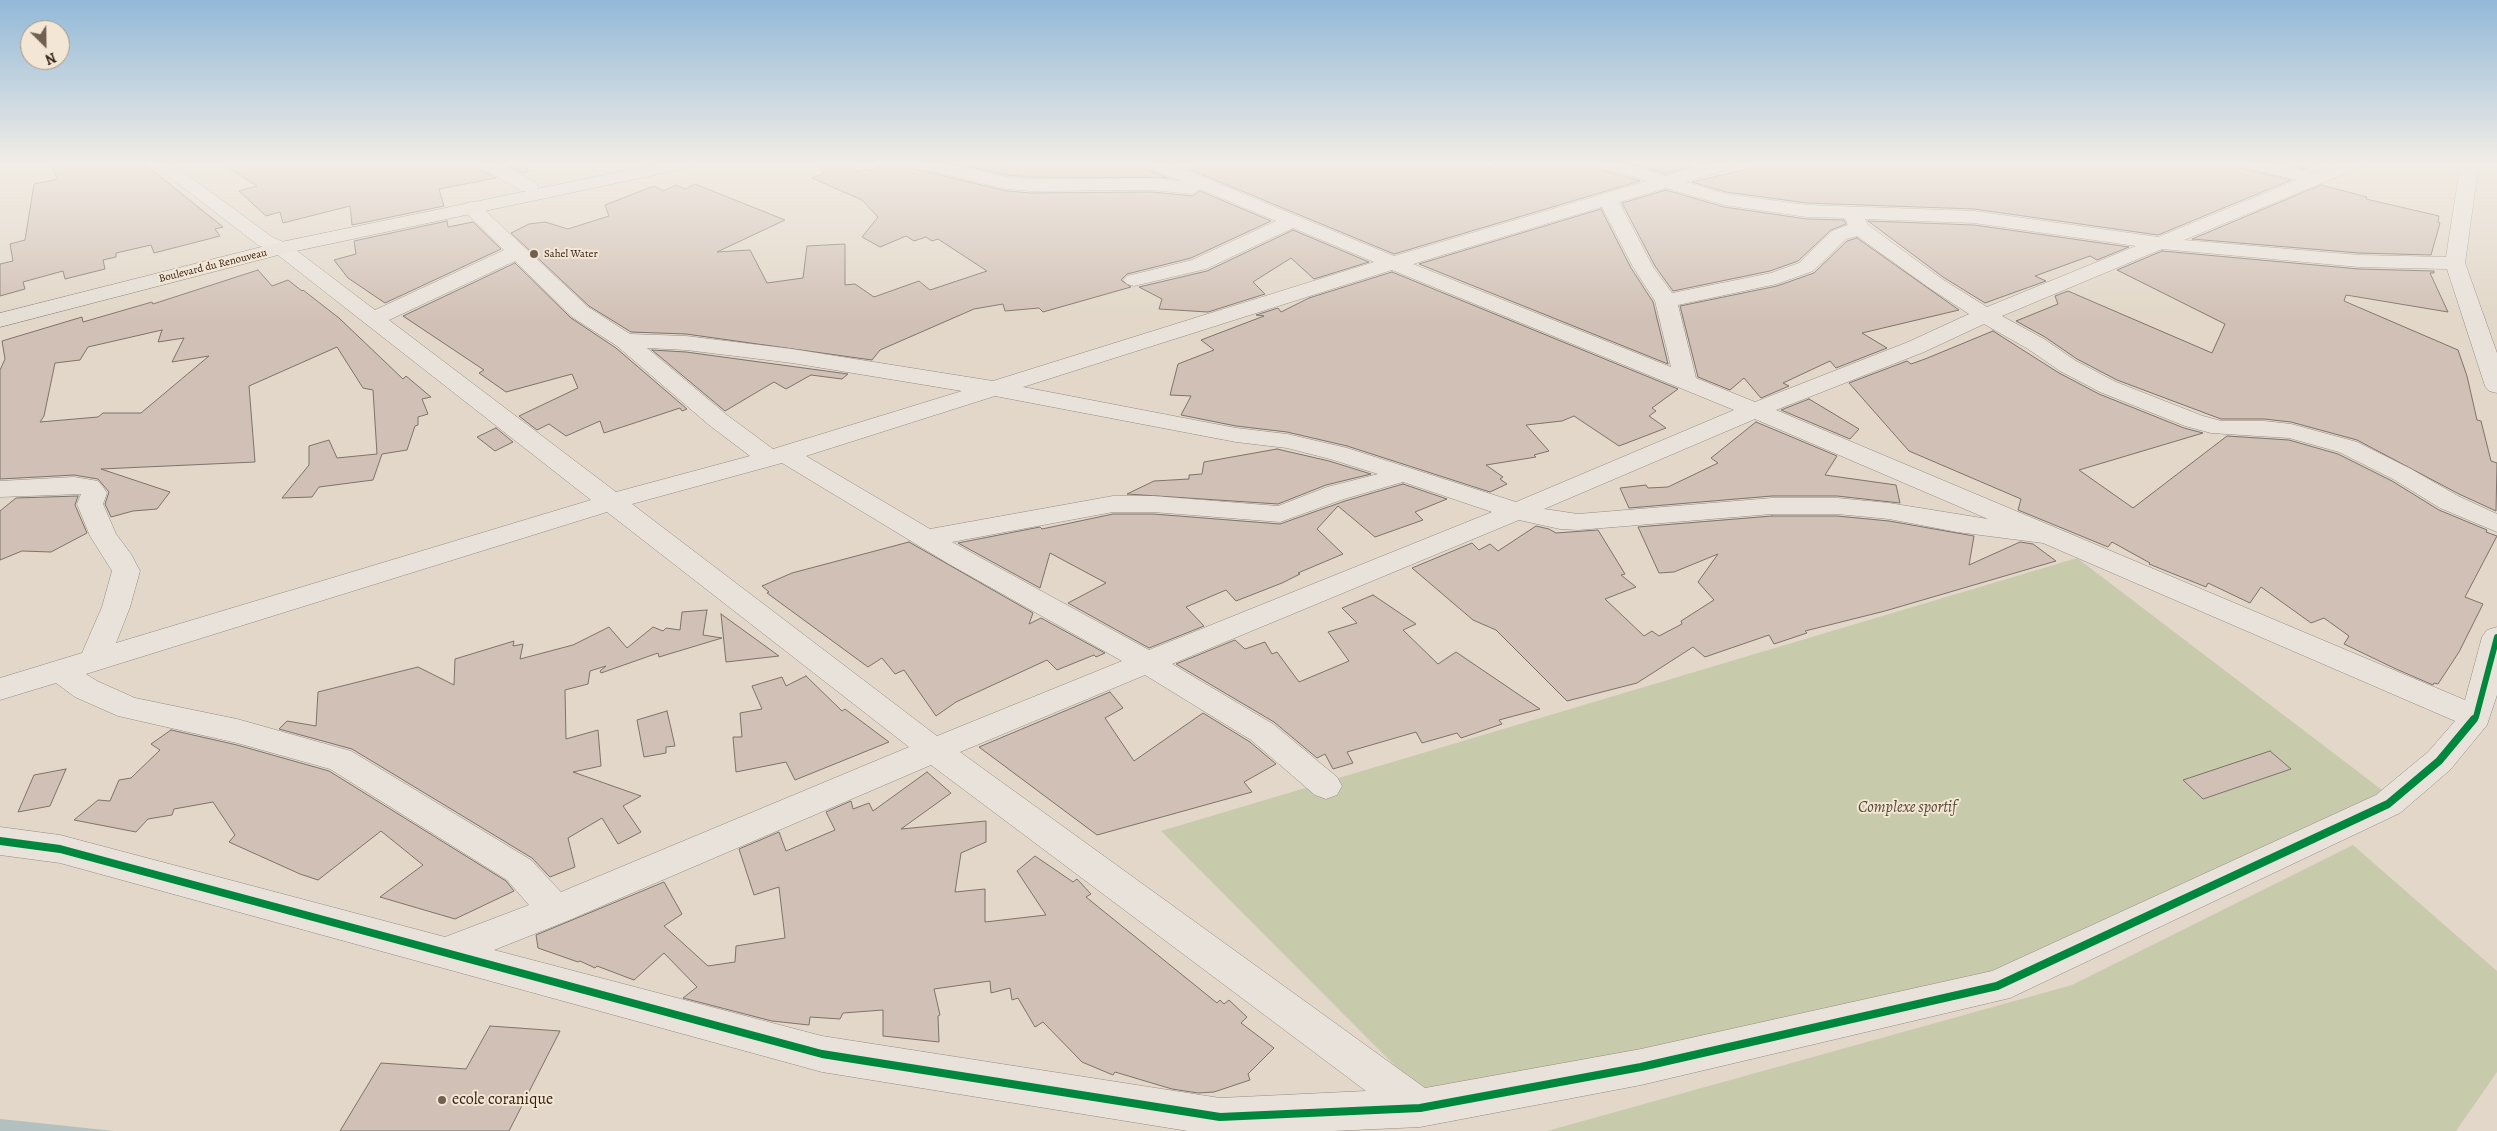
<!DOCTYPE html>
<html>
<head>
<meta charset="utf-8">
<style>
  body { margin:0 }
  #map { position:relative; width:2497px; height:1131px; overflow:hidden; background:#e2d7c8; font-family:Alegreya,serif }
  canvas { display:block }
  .north { position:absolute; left:20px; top:20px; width:50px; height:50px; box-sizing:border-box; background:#f3e6d4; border:1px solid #a79787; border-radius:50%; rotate:157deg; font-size:14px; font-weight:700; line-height:20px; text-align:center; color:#342013 }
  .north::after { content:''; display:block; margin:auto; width:18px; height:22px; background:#716052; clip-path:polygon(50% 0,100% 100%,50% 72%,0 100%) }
</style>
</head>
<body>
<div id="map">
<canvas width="2497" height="1131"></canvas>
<div class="north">N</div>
</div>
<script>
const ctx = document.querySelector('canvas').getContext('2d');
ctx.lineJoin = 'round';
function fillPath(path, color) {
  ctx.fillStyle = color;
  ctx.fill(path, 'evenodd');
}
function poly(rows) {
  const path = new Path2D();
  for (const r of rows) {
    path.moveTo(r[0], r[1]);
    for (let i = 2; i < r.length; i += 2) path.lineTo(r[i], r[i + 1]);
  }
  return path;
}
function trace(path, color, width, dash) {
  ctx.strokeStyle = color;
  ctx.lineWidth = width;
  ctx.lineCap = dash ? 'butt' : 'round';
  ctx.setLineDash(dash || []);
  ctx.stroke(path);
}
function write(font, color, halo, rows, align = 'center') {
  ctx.font = font + ' Alegreya,serif';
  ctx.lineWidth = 4;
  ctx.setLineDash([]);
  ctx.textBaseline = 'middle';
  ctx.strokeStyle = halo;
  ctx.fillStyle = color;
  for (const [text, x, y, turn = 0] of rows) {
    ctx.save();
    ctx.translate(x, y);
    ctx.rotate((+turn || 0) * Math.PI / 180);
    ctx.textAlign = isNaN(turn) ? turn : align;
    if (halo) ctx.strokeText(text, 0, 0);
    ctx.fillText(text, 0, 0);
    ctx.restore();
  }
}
fillPath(poly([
  [2077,558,2386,793,1973,989,1433,1104,1161,831],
  [2353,845,2497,971,2497,1072,2456,1131,1547,1131,2072,985]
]), '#c8caac');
fillPath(poly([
  [0,1119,20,1121,114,1131,0,1131]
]), '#b2c1c0');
const building = poly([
  [49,162,142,162,223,227,215,229,220,236,154,253,151,245,116,253,116,257,103,260,105,269,65,279,63,271,23,282,25,289,0,296,0,264,13,261,10,244,25,240,34,184,58,179,49,162],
  [219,162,422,162,428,169,452,162,474,162,478,168,496,178,439,189,444,206,352,225,350,206,283,223,280,212,266,216,239,191,257,186,219,162],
  [501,162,527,162,528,172,522,173,501,162],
  [812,162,840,162,858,172,864,169,872,171,887,162,905,162,910,168,1007,191,1031,193,1152,192,1192,196,1200,191,1271,221,1191,258,1127,274,1121,280,1131,287,1043,312,1039,308,1005,311,1003,304,974,309,880,350,872,360,686,334,631,332,589,306,511,233,529,224,545,222,568,229,609,216,605,205,654,186,663,191,676,185,685,189,695,184,785,220,717,252,750,250,767,283,803,278,807,246,845,244,845,285,855,284,874,297,919,281,930,290,987,271,938,239,932,241,926,237,914,241,906,236,880,247,862,237,878,217,862,200,812,178,824,173,812,162],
  [946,162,1140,162,1144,168,1168,178,1031,177,1007,175,946,162],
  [1216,162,1235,162,1243,167,1268,162,1473,162,1487,168,1502,162,1591,162,1595,168,1640,181,1394,254,1191,170,1216,162],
  [1626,162,1683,162,1693,166,1666,174,1626,162],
  [1778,162,2235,162,2240,168,2291,180,2158,235,1974,209,1807,203,1726,192,1692,182,1778,162],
  [2275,162,2313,162,2314,165,2304,169,2275,162],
  [2321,185,2367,197,2366,199,2439,216,2438,222,2440,223,2431,255,2359,253,2192,239,2321,185],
  [1666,190,1724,207,1807,219,1844,220,1846,224,1831,230,1798,261,1770,271,1673,291,1655,266,1622,203,1666,190],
  [1601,209,1631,268,1653,302,1668,364,1419,264,1601,209],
  [447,221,448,227,473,222,501,249,385,303,348,278,334,260,356,254,354,241,447,221],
  [1868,221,1974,225,2129,247,2097,260,2090,256,2035,276,2046,281,1985,303,1943,277,1868,221],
  [1293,230,1369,262,1314,279,1291,258,1253,282,1265,294,1208,312,1159,309,1162,299,1139,287,1207,271,1293,230],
  [1857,238,1959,310,1862,333,1887,348,1836,368,1830,361,1783,383,1789,386,1761,398,1744,378,1730,390,1698,377,1680,306,1777,286,1814,273,1847,241,1857,238],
  [2162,251,2359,269,2434,271,2434,273,2430,273,2448,312,2346,295,2344,301,2458,350,2467,376,2477,420,2481,421,2491,461,2497,463,2496,511,2459,494,2357,440,2291,422,2264,419,2221,419,2117,380,2077,359,2045,337,2016,321,2058,304,2055,296,2068,291,2212,353,2225,324,2117,270,2162,251],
  [515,263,571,318,616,348,687,409,682,411,680,408,604,433,600,421,566,436,549,424,537,430,519,416,578,388,572,374,506,392,479,373,484,370,403,316,515,263],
  [258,270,272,286,288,280,302,291,303,290,339,318,403,379,406,376,431,397,422,399,428,414,418,417,418,425,415,426,407,450,382,454,373,480,319,487,312,497,282,498,309,465,309,446,329,440,337,458,377,454,373,390,363,388,337,347,249,386,255,462,101,469,170,492,157,509,133,511,111,517,105,504,109,492,98,479,74,475,0,479,0,370,5,359,2,341,82,317,83,322,152,302,153,304,258,270],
  [162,330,158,342,184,338,172,362,209,356,141,413,103,413,98,417,40,422,44,416,55,363,80,360,88,347,162,330],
  [1392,272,1678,389,1652,408,1656,411,1649,416,1666,428,1619,446,1574,416,1562,421,1526,425,1549,451,1534,455,1536,457,1486,465,1503,477,1500,479,1507,484,1490,492,1347,446,1287,432,1236,426,1181,415,1191,396,1170,395,1178,364,1214,350,1201,340,1264,316,1256,315,1278,308,1281,312,1309,298,1392,272],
  [1993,331,2059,373,2099,394,2184,428,2203,433,2079,470,2133,508,2227,436,2289,440,2338,454,2392,481,2439,510,2487,530,2486,532,2497,536,2465,597,2483,604,2459,652,2438,684,2434,683,2433,685,2396,669,2344,644,2349,636,2324,618,2311,623,2261,587,2250,603,2208,583,2206,587,2149,564,2150,563,2112,542,2108,547,2018,510,2021,499,1909,451,1849,383,1907,361,1911,364,1925,359,1993,331],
  [652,350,686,352,848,374,842,379,811,375,786,389,774,382,725,411,652,350],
  [1809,399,1859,429,1850,439,1781,410,1809,399],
  [1756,422,1837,456,1825,475,1896,485,1900,503,1837,496,1772,496,1629,508,1620,488,1646,485,1648,488,1668,487,1718,463,1711,458,1756,422],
  [496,428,513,442,495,451,477,437,496,428],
  [1277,449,1329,461,1371,474,1326,485,1278,504,1127,494,1154,481,1189,479,1189,475,1202,474,1204,462,1277,449],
  [1403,484,1447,499,1415,512,1423,520,1375,537,1338,506,1317,529,1343,554,1298,573,1300,574,1282,583,1236,601,1226,590,1186,607,1204,626,1149,648,1068,603,1106,583,1050,553,1040,588,958,543,1040,527,1042,529,1113,514,1153,514,1280,524,1345,501,1403,484],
  [78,496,75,505,87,533,51,552,22,551,0,560,0,511,16,498,78,496],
  [1772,516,1837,516,1889,521,1974,536,1969,565,2020,542,2033,544,2056,561,1885,611,1805,631,1807,633,1774,644,1769,635,1705,657,1693,647,1637,683,1567,701,1496,630,1473,620,1412,568,1472,543,1479,550,1490,544,1498,551,1536,526,1549,529,1556,533,1598,530,1625,574,1621,575,1636,587,1605,599,1644,636,1652,631,1659,636,1682,624,1681,621,1714,600,1698,582,1718,554,1674,572,1659,573,1638,527,1772,516],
  [909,542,1033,613,1029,624,1041,618,1105,653,1096,657,1094,655,1057,670,1047,660,956,702,936,716,904,670,895,674,882,658,868,667,767,593,769,592,762,586,792,573,909,542],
  [1373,595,1416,624,1403,630,1438,664,1456,652,1540,709,1499,720,1502,724,1461,738,1457,733,1422,743,1416,732,1347,752,1353,763,1333,769,1325,754,1317,758,1274,722,1176,664,1235,640,1245,649,1265,642,1272,654,1277,652,1299,682,1349,661,1328,632,1357,623,1342,608,1373,595],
  [707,610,703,635,722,638,659,657,658,653,601,673,600,671,606,666,590,671,588,684,565,690,566,739,598,730,601,766,573,772,641,796,623,806,641,832,618,844,602,818,568,838,575,867,550,877,532,858,352,749,279,729,287,721,316,726,318,692,418,667,454,685,455,659,514,641,513,646,523,644,520,659,573,645,609,627,627,648,653,627,663,631,666,628,680,630,682,612,707,610],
  [721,614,779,656,726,662,721,614],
  [806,676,842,711,845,709,889,742,795,780,786,762,736,772,733,737,742,737,740,713,762,709,752,686,782,677,786,686,806,676],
  [1110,692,1123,708,1105,718,1134,761,1203,713,1250,742,1276,764,1244,782,1252,792,1097,835,979,747,1110,692],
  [667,711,675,746,666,747,666,753,644,757,637,720,667,711],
  [171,730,237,745,329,771,506,881,514,891,455,919,380,897,423,865,381,831,318,880,300,874,229,842,235,835,213,802,174,809,172,815,148,819,136,832,74,820,98,800,110,801,119,780,131,778,160,750,151,744,171,730],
  [2270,751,2291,769,2203,799,2183,780,2270,751],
  [66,769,50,806,18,812,34,775,66,769],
  [927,772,951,793,901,829,986,821,986,842,961,853,955,892,985,889,985,922,1046,915,1017,871,1035,856,1073,882,1077,879,1091,894,1086,897,1217,1003,1220,1000,1224,1004,1229,1000,1247,1017,1241,1023,1274,1048,1248,1074,1250,1080,1214,1092,1198,1093,1172,1089,1115,1072,1113,1075,1082,1062,1043,1022,1035,1027,1018,998,1012,1000,1010,988,991,993,990,981,934,989,940,1015,938,1016,939,1042,883,1036,883,1010,843,1013,840,1019,810,1017,809,1025,772,1021,683,998,697,987,664,953,634,980,597,966,595,968,580,961,578,962,538,948,536,935,664,882,682,914,664,926,708,966,735,962,736,946,785,938,779,887,754,895,739,849,779,832,786,851,835,830,826,812,851,801,853,809,869,803,873,811,927,772],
  [490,1026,560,1031,509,1131,340,1131,381,1063,466,1069,490,1026]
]);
fillPath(building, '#d1c0b5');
trace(building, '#7c736a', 1);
const minor = poly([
  [150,162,170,162,272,237,288,244,375,310,504,250,461,208,464,204,471,202,478,204,588,307,630,334,686,336,792,349,993,381,1374,262,1293,228,1206,269,1134,286,1127,284,1123,280,1127,276,1192,260,1276,221,1200,189,1192,194,1152,190,1031,191,1007,189,910,166,907,162,939,162,1007,177,1031,179,1152,178,1181,181,1145,166,1142,162,1166,162,1394,256,1647,181,1596,166,1593,162,1620,162,1666,176,1713,162,1741,162,1738,166,1686,182,1726,194,1807,205,1974,211,2158,237,2297,180,2240,166,2237,162,2268,162,2314,173,2342,162,2366,162,2363,166,2184,240,2359,255,2446,257,2461,162,2479,162,2465,263,2497,353,2497,393,2489,391,2485,386,2447,269,2359,267,2162,249,2002,316,2044,339,2076,361,2116,382,2203,416,2221,421,2264,421,2291,424,2357,442,2411,469,2458,496,2497,514,2497,532,2440,508,2393,479,2339,452,2289,438,2211,433,2185,426,2100,392,2060,371,2028,349,1984,324,1924,352,1776,410,2465,700,2482,637,2487,630,2497,627,2497,695,2487,725,2450,770,2400,813,2010,998,1641,1085,1420,1127,1332,1131,1188,1131,822,1072,60,863,0,855,0,827,60,835,445,937,529,905,507,880,330,769,237,743,118,716,75,697,56,683,0,700,0,678,82,653,102,607,112,571,90,536,77,504,81,494,0,497,0,481,74,477,98,481,103,487,107,493,103,504,116,534,131,554,140,571,130,607,116,643,591,500,274,252,258,245,150,162],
  [1666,188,1724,205,1807,217,1845,218,1848,225,1832,231,1799,263,1771,273,1672,293,1653,267,1619,202,1666,188],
  [1602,207,1633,267,1655,301,1671,367,1413,264,1602,207],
  [1865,219,1974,223,2136,246,1987,307,1942,279,1868,225,1865,219],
  [1857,236,1928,287,1969,314,1908,342,1755,402,1696,378,1678,305,1777,284,1813,271,1846,239,1857,236],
  [515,261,572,317,617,346,709,425,750,456,616,492,389,320,515,261],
  [1392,270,1734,410,1516,502,1347,448,1287,434,1236,428,1023,387,1392,270],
  [647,348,686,350,792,363,962,391,773,449,727,415,647,348],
  [995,396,1236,442,1287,448,1330,459,1378,474,1327,487,1278,506,1153,496,1113,496,930,529,806,456,995,396],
  [1755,419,1988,519,1889,503,1837,498,1772,498,1578,514,1544,509,1755,419],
  [782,463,949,564,1122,661,937,736,632,504,782,463],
  [1403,482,1492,512,1149,650,952,542,1113,512,1153,512,1280,522,1344,499,1403,482],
  [607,512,909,747,561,892,531,860,351,751,237,719,135,698,97,681,86,674,607,512],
  [1772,514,1837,514,1889,519,1957,532,2043,543,2455,721,2428,752,2376,795,1992,971,1641,1049,1425,1088,960,752,1145,675,1251,740,1315,795,1326,799,1337,795,1342,786,1337,777,1273,724,1172,664,1519,520,1560,529,1578,530,1772,514],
  [931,765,1366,1091,1220,1098,822,1036,494,950,567,921,931,765],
  [476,162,498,162,536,183,538,187,536,191,522,191,479,166,476,162]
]);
const major = poly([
  [667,162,701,162,698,166,692,167,282,254,0,327,0,313,281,242,667,162]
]);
trace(minor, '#958c83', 1);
trace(major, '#7c736a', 1);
fillPath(minor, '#e8e2db');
fillPath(major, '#e4ded5');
trace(poly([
  [2473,721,2476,717,2497,637]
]), '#00873e', 6);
trace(poly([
  [0,841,60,849,822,1054,1220,1117,1420,1108,1641,1067,1997,986,2388,804,2439,761,2474,719]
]), '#00873e', 8);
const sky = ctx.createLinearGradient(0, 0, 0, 320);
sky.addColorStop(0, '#92b9d8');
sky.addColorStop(0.51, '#f2ede6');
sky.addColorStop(1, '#f2ede600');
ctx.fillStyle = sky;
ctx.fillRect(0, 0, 2497, 320);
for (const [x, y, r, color] of [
  [534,254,5,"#716052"],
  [442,1100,5,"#716052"]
]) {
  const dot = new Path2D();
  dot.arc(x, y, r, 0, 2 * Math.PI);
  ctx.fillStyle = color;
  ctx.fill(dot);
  trace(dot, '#f3e6d4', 2);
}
write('11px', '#342013', '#f3e6d4', [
  ["Sahel Water",544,254]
], 'left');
write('11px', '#342013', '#f3e6d4', [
  ["Boulevard du Renouveau",213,266,-14]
]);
write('italic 16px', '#544834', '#f3e6d4', [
  ["Complexe sportif",1907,808]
]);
write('16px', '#342013', '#f3e6d4', [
  ["ecole coranique",452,1100]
], 'left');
</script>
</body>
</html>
